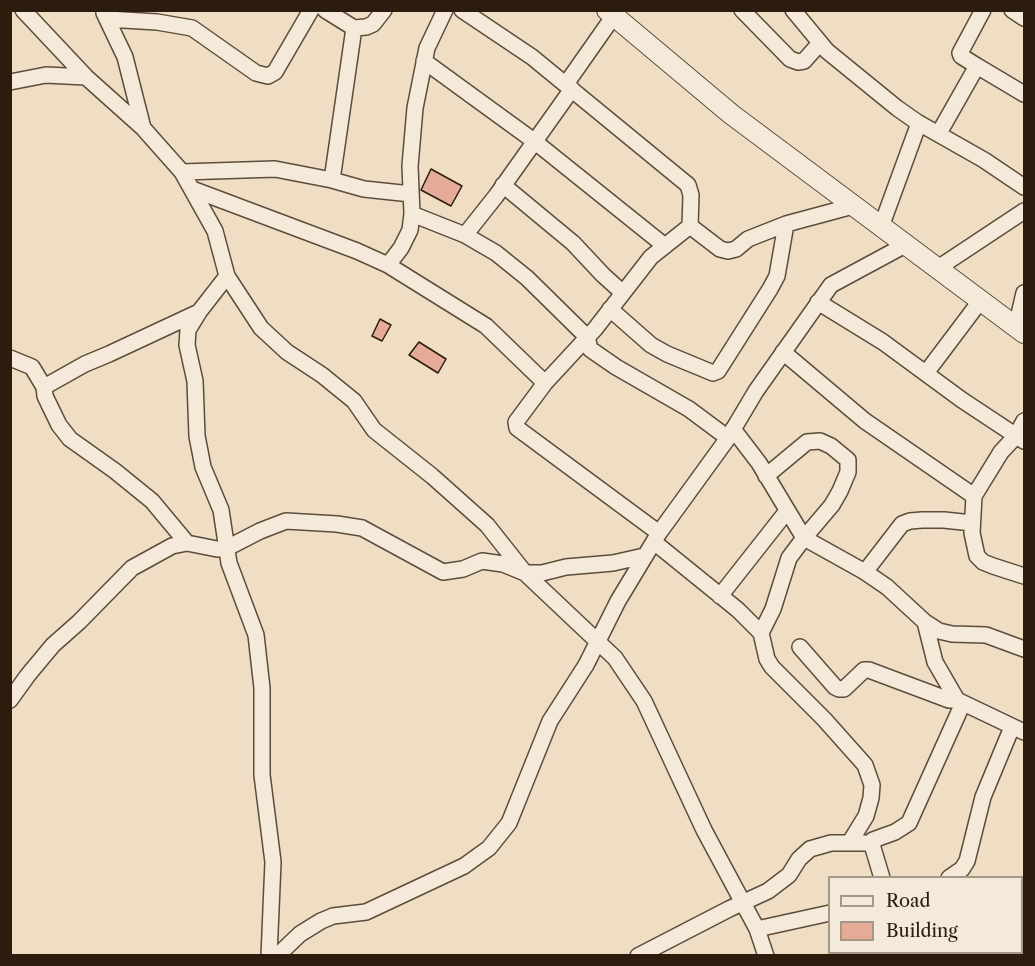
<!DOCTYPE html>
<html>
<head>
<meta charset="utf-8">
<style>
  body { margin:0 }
  #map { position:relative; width:1035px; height:966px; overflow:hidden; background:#efdec4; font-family:"Libre Caslon Text",serif }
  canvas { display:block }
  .frame { position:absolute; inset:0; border:12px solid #2b1c0e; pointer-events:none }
  .legend { position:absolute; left:828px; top:876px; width:195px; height:78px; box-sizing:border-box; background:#f5ead9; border:2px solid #a49888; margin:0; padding:8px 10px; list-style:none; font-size:18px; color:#2b1c0e }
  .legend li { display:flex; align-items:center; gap:12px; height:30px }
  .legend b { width:30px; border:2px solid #a49888 }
</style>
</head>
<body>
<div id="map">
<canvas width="1035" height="966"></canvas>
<div class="frame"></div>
<ul class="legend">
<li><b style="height:8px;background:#f5ead9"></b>Road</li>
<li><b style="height:16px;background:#e6ab98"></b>Building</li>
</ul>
</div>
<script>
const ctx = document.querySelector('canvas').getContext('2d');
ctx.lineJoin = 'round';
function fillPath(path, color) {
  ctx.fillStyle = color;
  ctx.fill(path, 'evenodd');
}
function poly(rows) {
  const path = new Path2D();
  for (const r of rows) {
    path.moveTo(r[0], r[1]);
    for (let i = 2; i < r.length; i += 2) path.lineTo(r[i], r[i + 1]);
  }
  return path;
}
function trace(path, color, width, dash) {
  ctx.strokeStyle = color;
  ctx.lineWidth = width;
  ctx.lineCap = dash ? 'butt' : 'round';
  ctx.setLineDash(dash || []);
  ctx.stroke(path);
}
const building = poly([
  [431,169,462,186,451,206,421,190,431,169],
  [380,319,391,325,382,341,372,336,380,319],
  [419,342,446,359,438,373,409,355,419,342]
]);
fillPath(building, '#e6ab98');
trace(building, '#2b1c0e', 1.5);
const minor = poly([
  [23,10,86,77,143,128,182,172,215,231,227,276,261,328,287,352,322,375,354,401,374,430,432,476,487,525,525,573,615,658,644,701,704,830,757,929,766,956],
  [325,10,354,28,366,27,373,24,384,10],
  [462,10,532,57,688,185,691,195,690,226,720,249,728,251,736,249,748,239,786,224,853,206],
  [742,10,790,59,798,62,804,61,820,43],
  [793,10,827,51,897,108,917,122,984,160,1024,187],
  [1012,10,1024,18],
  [104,13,125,57,143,128],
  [107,19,157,22,192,28,256,73,268,76,275,72,311,10],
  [424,61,534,141,665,246],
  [977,66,961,56,960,53,983,10],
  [10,82,46,75,86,77],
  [566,84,613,17],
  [939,133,977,66,1024,94],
  [182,172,275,169,332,180,364,189,411,194],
  [332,180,354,28],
  [503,185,573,243,603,275,623,293],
  [192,189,357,251,388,265,486,326,545,383],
  [412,214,465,235,496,253,527,278,587,337,590,349,616,367,689,409,728,438],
  [881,227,919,123],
  [465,235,496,196,572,89],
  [388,265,401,248,410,230,412,214,410,166,415,108,427,48,445,10],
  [938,268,1024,211],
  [227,276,199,312,188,330,187,345,195,381,197,436,203,467,221,510,229,563,256,635,262,688,262,775,273,862,269,956],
  [818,302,883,342,962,400,1024,441],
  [610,309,651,345,667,354,713,373,718,371,770,289,777,276,786,224],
  [1016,327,1024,293],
  [783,352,865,421,974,496,1001,452,1016,436,1024,421],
  [10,358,32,367,44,387,45,396,59,425,70,439,115,471,152,501,187,543],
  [926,373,981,300],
  [44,387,85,364,109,354,199,312],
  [733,429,759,463,804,538,865,572,887,587,925,622,939,631,952,634,986,635,1024,649],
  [974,496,972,533,977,556,983,562,993,566,1024,576],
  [659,533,517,428,516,422,545,383,595,329,651,257,690,226],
  [654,542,738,610,761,633,773,609,789,558,804,538,832,505,840,491,848,472,848,460,831,446,820,441,807,442,766,476],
  [865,572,902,524,910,521,922,520,944,520,972,523],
  [720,596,787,511],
  [925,622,935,662,957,700,1024,732],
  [761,633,767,659,772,667,824,719,865,765,872,785,871,798,866,816,850,842],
  [800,647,835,687,839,689,844,689,864,670,869,670,949,700,957,700],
  [10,700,28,675,53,645,79,622,132,568,172,546,187,543,217,549,227,548,260,531,286,521,337,524,362,528,443,572,463,569,482,561,503,564,525,573,542,573,566,567,613,563,644,556],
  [882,878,873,848,873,840,895,832,909,823,963,703],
  [949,878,962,869,967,861,983,797,1012,727],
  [757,929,830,913],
  [1022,930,1024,927],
  [924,952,927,956],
  [277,956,300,934,321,921,333,916,366,912,464,866,489,848,509,823,550,721,586,665,618,601,659,533,728,438,756,391,831,285,907,244],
  [638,956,729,909,768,891,789,875,799,859,810,849,831,843,872,843],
  [998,956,1001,952]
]);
const tertiary = poly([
  [607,10,731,114,1024,333]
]);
trace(minor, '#5c4c3c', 18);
trace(tertiary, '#5c4c3c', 22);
trace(minor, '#f5ead9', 15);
trace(tertiary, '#f5ead9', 20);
</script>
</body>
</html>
